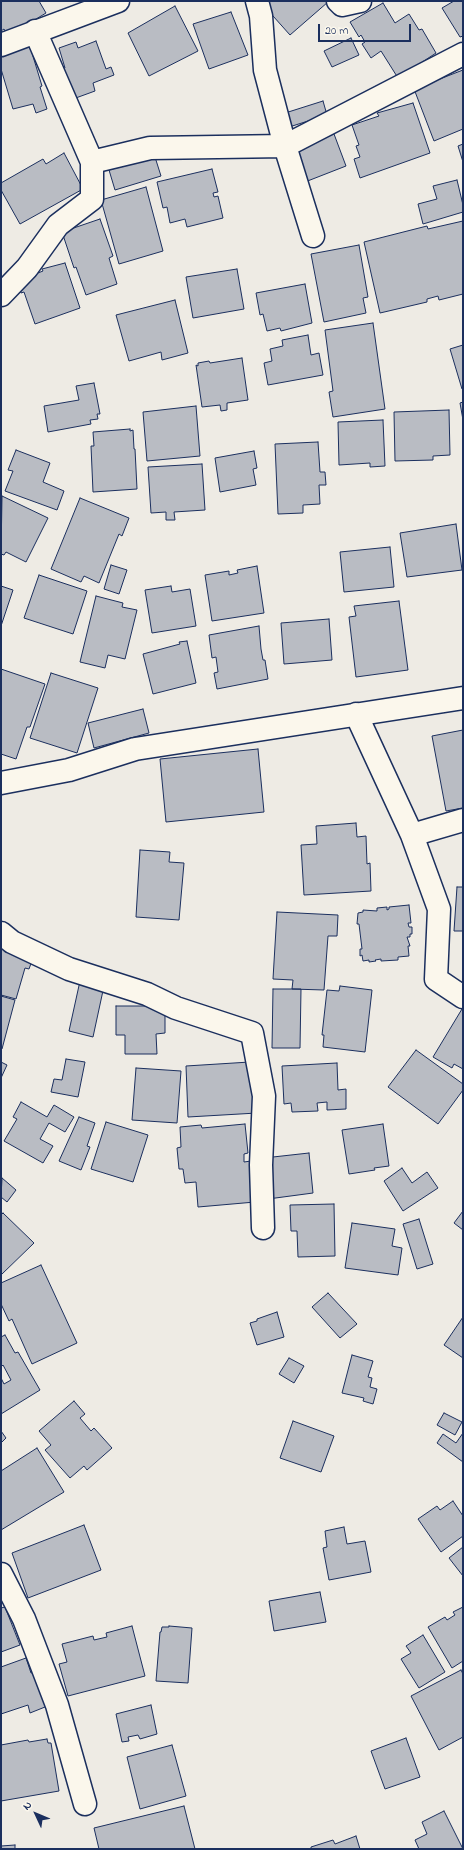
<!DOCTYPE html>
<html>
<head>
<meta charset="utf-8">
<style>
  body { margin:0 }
  #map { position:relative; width:464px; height:1850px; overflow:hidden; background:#eeebe4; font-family:"Indie Flower",sans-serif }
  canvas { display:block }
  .frame { position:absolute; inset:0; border:2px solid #1b2f5e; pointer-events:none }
  .north { position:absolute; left:16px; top:1794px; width:40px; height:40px; -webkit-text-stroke:3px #fbf7ec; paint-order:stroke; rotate:314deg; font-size:11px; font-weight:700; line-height:16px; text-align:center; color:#1b2f5e }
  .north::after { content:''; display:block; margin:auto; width:14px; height:18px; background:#1b2f5e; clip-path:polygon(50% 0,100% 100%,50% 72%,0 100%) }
  .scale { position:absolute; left:318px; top:24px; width:93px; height:18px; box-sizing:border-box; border:2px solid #1b2f5e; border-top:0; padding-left:5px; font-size:12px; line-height:14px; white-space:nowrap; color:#1b2f5e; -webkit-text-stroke:3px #fbf7ec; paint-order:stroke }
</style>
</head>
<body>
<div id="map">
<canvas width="464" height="1850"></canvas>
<div class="frame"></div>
<div class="north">N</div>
<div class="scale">20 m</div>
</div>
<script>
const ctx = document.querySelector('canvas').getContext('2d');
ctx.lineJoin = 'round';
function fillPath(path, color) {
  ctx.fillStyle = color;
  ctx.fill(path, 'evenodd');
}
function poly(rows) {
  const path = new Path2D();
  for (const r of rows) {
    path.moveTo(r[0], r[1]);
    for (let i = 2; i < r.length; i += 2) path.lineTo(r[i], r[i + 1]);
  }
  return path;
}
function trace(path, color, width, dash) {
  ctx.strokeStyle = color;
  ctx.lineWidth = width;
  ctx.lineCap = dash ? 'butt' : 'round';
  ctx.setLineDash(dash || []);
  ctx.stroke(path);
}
const building = poly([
  [1,1,39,1,46,13,8,36,4,29,1,31,1,1],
  [264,1,327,1,328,2,290,35,265,7,264,1],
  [454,1,463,1,463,36,460,37,442,8,454,1],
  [383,3,395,23,409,14,419,30,422,29,436,53,398,78,381,51,371,58,362,44,365,42,361,35,359,37,350,22,383,3],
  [175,6,198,51,149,76,128,33,175,6],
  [231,12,248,55,209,69,193,24,231,12],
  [351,38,359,55,332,67,324,51,351,38],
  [96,41,106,69,111,67,114,75,93,83,95,91,73,99,62,69,65,68,59,48,76,42,78,48,96,41],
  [29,43,42,86,40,87,47,109,36,113,33,104,13,109,1,69,1,52,29,43],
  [463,70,463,129,434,141,414,89,463,70],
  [323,101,327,115,286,128,282,114,323,101],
  [413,103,430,153,360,178,354,159,360,157,356,146,359,145,352,125,379,116,377,113,413,103],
  [334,134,346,166,305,182,293,150,334,134],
  [463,144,463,162,458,146,463,144],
  [64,153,83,189,20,224,1,190,1,183,43,159,46,164,64,153],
  [155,157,161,176,115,190,109,170,155,157],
  [212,169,218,192,213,193,214,197,218,196,223,218,187,227,185,219,170,223,167,207,163,208,157,182,212,169],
  [457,180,463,205,463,212,423,224,418,204,437,199,433,186,457,180],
  [146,187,163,251,119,264,101,200,146,187],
  [100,219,113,256,109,258,117,284,86,295,76,267,74,268,62,232,100,219],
  [463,221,463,294,439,300,438,296,427,299,427,302,380,313,364,242,427,226,428,229,463,221],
  [359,245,368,297,363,298,366,313,324,322,311,254,359,245],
  [65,263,80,308,35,324,24,292,21,293,20,289,23,288,20,280,43,271,42,269,65,263],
  [237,269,244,309,193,318,186,277,237,269],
  [305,284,312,323,281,331,280,328,267,331,263,314,260,315,256,293,305,284],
  [175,300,188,353,162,360,161,352,129,361,116,315,175,300],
  [373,323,385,409,333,417,329,392,333,391,325,330,373,323],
  [308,335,311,355,319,353,323,375,268,385,264,363,272,361,270,349,283,346,282,340,308,335],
  [463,345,463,389,462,389,450,349,463,345],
  [242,358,248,400,227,403,227,410,221,411,220,405,202,407,196,365,198,366,198,363,209,361,210,363,242,358],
  [94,383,100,414,97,414,98,419,90,420,91,424,48,432,44,406,79,400,76,386,94,383],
  [463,402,463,420,460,403,463,402],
  [196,406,200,456,147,461,143,412,196,406],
  [449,410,450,455,433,456,433,460,395,461,394,412,449,410],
  [383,420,385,466,370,467,370,463,339,465,338,422,383,420],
  [130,429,130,431,133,430,134,449,135,449,137,489,93,492,91,446,94,446,93,432,130,429],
  [318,442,320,472,325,472,326,485,319,485,320,504,303,505,303,513,278,514,275,444,318,442],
  [16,450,50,463,43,482,64,491,57,510,5,491,13,471,8,470,16,450],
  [254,451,257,468,253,469,256,485,220,492,215,458,254,451],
  [202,464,205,510,174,512,175,520,166,520,166,512,151,513,148,467,202,464],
  [2,496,48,518,26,562,6,552,4,555,1,554,2,496],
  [80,498,129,518,122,536,119,534,99,583,84,576,81,582,51,569,80,498],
  [456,524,462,570,407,577,400,533,456,524],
  [390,547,394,587,344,592,340,552,390,547],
  [111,565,127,570,119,594,104,589,111,565],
  [257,566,264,613,212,621,205,575,229,571,229,575,238,573,237,570,257,566],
  [39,575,87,591,73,634,24,618,39,575],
  [1,586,13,590,1,626,1,586],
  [171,586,172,592,190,589,196,626,152,633,145,590,171,586],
  [96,596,123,603,122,607,137,610,125,659,108,655,105,668,80,662,96,596],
  [399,601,408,670,356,677,349,617,356,616,354,606,399,601],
  [329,619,332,660,284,664,281,623,329,619],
  [259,626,261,649,263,660,265,660,268,679,217,689,214,673,218,672,216,657,212,658,209,635,259,626],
  [187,641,196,683,153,694,143,654,180,644,179,642,187,641],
  [1,669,45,684,30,727,27,727,16,759,1,754,1,669],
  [51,673,98,688,77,753,30,738,51,673],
  [143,709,149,733,94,748,88,723,143,709],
  [463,730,463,808,446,811,432,736,463,730],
  [258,749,264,812,166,822,160,759,258,749],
  [356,823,357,837,366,836,367,864,370,863,371,891,304,895,301,845,317,844,316,826,356,823],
  [140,850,170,852,169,862,184,863,179,920,136,917,140,850],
  [457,887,463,887,463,931,454,931,457,887],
  [409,905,411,923,408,923,409,927,412,927,412,934,410,934,410,937,407,937,410,946,408,946,409,956,398,957,398,960,381,961,381,959,375,960,376,961,369,962,369,960,363,961,362,955,360,956,360,949,362,949,359,924,357,924,358,913,363,912,363,910,377,911,377,908,387,907,387,910,389,909,389,907,409,905],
  [277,912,338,915,337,936,328,936,324,990,292,989,293,980,273,979,277,912],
  [1,948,27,955,33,958,29,969,25,968,16,999,1,995,1,948],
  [80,981,104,986,93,1037,69,1031,80,981],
  [340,986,372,990,365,1052,323,1047,324,1035,322,1035,327,990,339,991,340,986],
  [273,989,301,989,300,1048,272,1048,273,989],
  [1,996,15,1000,2,1049,1,1048,1,996],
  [116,1006,161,1006,165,1013,165,1033,156,1034,157,1054,125,1054,125,1035,116,1035,116,1006],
  [462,1009,463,1010,463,1069,454,1064,452,1068,433,1057,462,1009],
  [416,1050,463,1084,463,1090,438,1124,388,1087,416,1050],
  [66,1059,85,1062,78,1097,51,1092,54,1079,62,1080,66,1059],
  [1,1062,7,1065,1,1078,1,1062],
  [250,1062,257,1113,188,1117,186,1066,250,1062],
  [337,1063,338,1090,346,1089,346,1109,327,1110,327,1102,317,1103,318,1111,292,1112,291,1103,284,1104,282,1066,337,1063],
  [136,1068,181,1071,177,1123,132,1120,136,1068],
  [21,1102,47,1117,54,1105,74,1117,65,1132,49,1123,40,1139,53,1146,43,1163,4,1141,17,1119,13,1117,21,1102],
  [79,1117,95,1123,87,1146,90,1147,81,1170,59,1161,79,1117],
  [106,1122,148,1135,133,1182,91,1169,106,1122],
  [245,1124,248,1153,244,1154,244,1162,251,1161,255,1202,198,1207,196,1182,185,1183,183,1169,179,1169,177,1148,181,1147,180,1127,201,1125,202,1128,245,1124],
  [383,1124,389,1166,374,1168,375,1170,349,1174,342,1130,383,1124],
  [309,1153,313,1193,268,1199,264,1158,309,1153],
  [402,1168,412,1183,427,1172,438,1188,403,1211,384,1181,402,1168],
  [2,1178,16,1190,7,1202,1,1197,2,1178],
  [334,1204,335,1256,298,1257,297,1231,291,1231,290,1205,334,1204],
  [463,1211,463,1230,454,1223,463,1211],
  [3,1213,34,1243,1,1275,1,1215,3,1213],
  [419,1219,433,1264,417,1269,403,1224,419,1219],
  [352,1223,395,1229,392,1246,402,1248,398,1275,345,1268,352,1223],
  [41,1265,77,1343,32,1364,12,1319,9,1321,1,1304,1,1283,41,1265],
  [328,1293,357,1324,340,1338,312,1307,328,1293],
  [277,1312,284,1337,257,1345,250,1323,257,1321,257,1319,277,1312],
  [463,1317,463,1358,444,1345,463,1317],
  [5,1335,15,1353,18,1352,40,1390,1,1414,1,1378,4,1384,11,1380,3,1365,1,1367,1,1337,5,1335],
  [352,1355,373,1361,368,1377,372,1378,370,1387,377,1389,373,1404,363,1401,364,1398,342,1393,352,1355],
  [289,1358,304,1366,294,1383,279,1374,289,1358],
  [74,1401,85,1414,80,1418,91,1431,94,1428,112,1448,87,1470,84,1466,70,1478,45,1450,51,1445,39,1431,74,1401],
  [444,1413,462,1422,455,1435,437,1425,444,1413],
  [293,1421,334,1436,321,1472,280,1458,293,1421],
  [1,1431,6,1438,1,1443,1,1431],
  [463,1433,463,1462,437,1443,443,1434,456,1443,463,1433],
  [37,1448,64,1492,1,1530,1,1471,37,1448],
  [453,1501,463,1516,463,1536,441,1552,418,1519,437,1506,440,1510,453,1501],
  [84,1525,101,1570,28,1598,12,1553,84,1525],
  [344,1527,347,1544,365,1541,371,1572,329,1580,323,1548,327,1547,325,1531,344,1527],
  [463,1547,463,1576,449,1558,463,1547],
  [320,1592,326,1622,274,1631,269,1601,320,1592],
  [5,1607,20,1645,1,1652,1,1608,5,1607],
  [463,1607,463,1661,452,1668,428,1627,445,1617,447,1620,455,1615,453,1612,463,1607],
  [132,1626,145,1676,68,1696,59,1664,67,1662,62,1644,93,1636,94,1640,107,1637,106,1633,132,1626],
  [169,1626,192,1628,188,1683,156,1681,160,1632,161,1632,162,1627,169,1627,169,1626],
  [423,1635,445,1672,419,1688,401,1659,411,1653,406,1646,423,1635],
  [26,1658,31,1673,38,1671,50,1705,30,1713,28,1705,1,1714,1,1667,26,1658],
  [461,1670,463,1674,463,1737,439,1750,411,1696,461,1670],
  [151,1705,157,1734,140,1739,138,1735,128,1737,129,1741,122,1742,116,1714,151,1705],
  [406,1738,420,1777,385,1789,371,1751,406,1738],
  [47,1739,48,1743,51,1743,59,1791,1,1801,1,1745,28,1740,29,1742,47,1739],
  [172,1745,186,1796,140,1809,127,1757,172,1745],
  [184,1806,195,1849,99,1849,94,1828,184,1806],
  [444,1811,463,1849,419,1849,415,1840,427,1834,422,1822,444,1811],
  [356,1836,360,1849,311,1849,311,1847,333,1840,335,1844,356,1836],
  [15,1845,15,1849,1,1849,1,1846,15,1845]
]);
fillPath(building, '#b9bcc3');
trace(building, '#1b2f5e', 1);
const street = poly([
  [257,1,261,16,265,70,285,146,313,236],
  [338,1,342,5,360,1],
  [35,31,92,162],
  [1,45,118,1],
  [1,295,27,268,58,225,92,199,92,162,150,148,285,146,463,54],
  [356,714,412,835,439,909,436,979,463,997],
  [1,783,69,770,135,749,463,698],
  [412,835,463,820],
  [1,933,12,942,69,969,147,994,176,1008,252,1033,264,1096,261,1165,263,1228],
  [1,1574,24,1619,57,1705,85,1804]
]);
trace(street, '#1b2f5e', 25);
trace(street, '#fbf7ec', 22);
</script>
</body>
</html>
